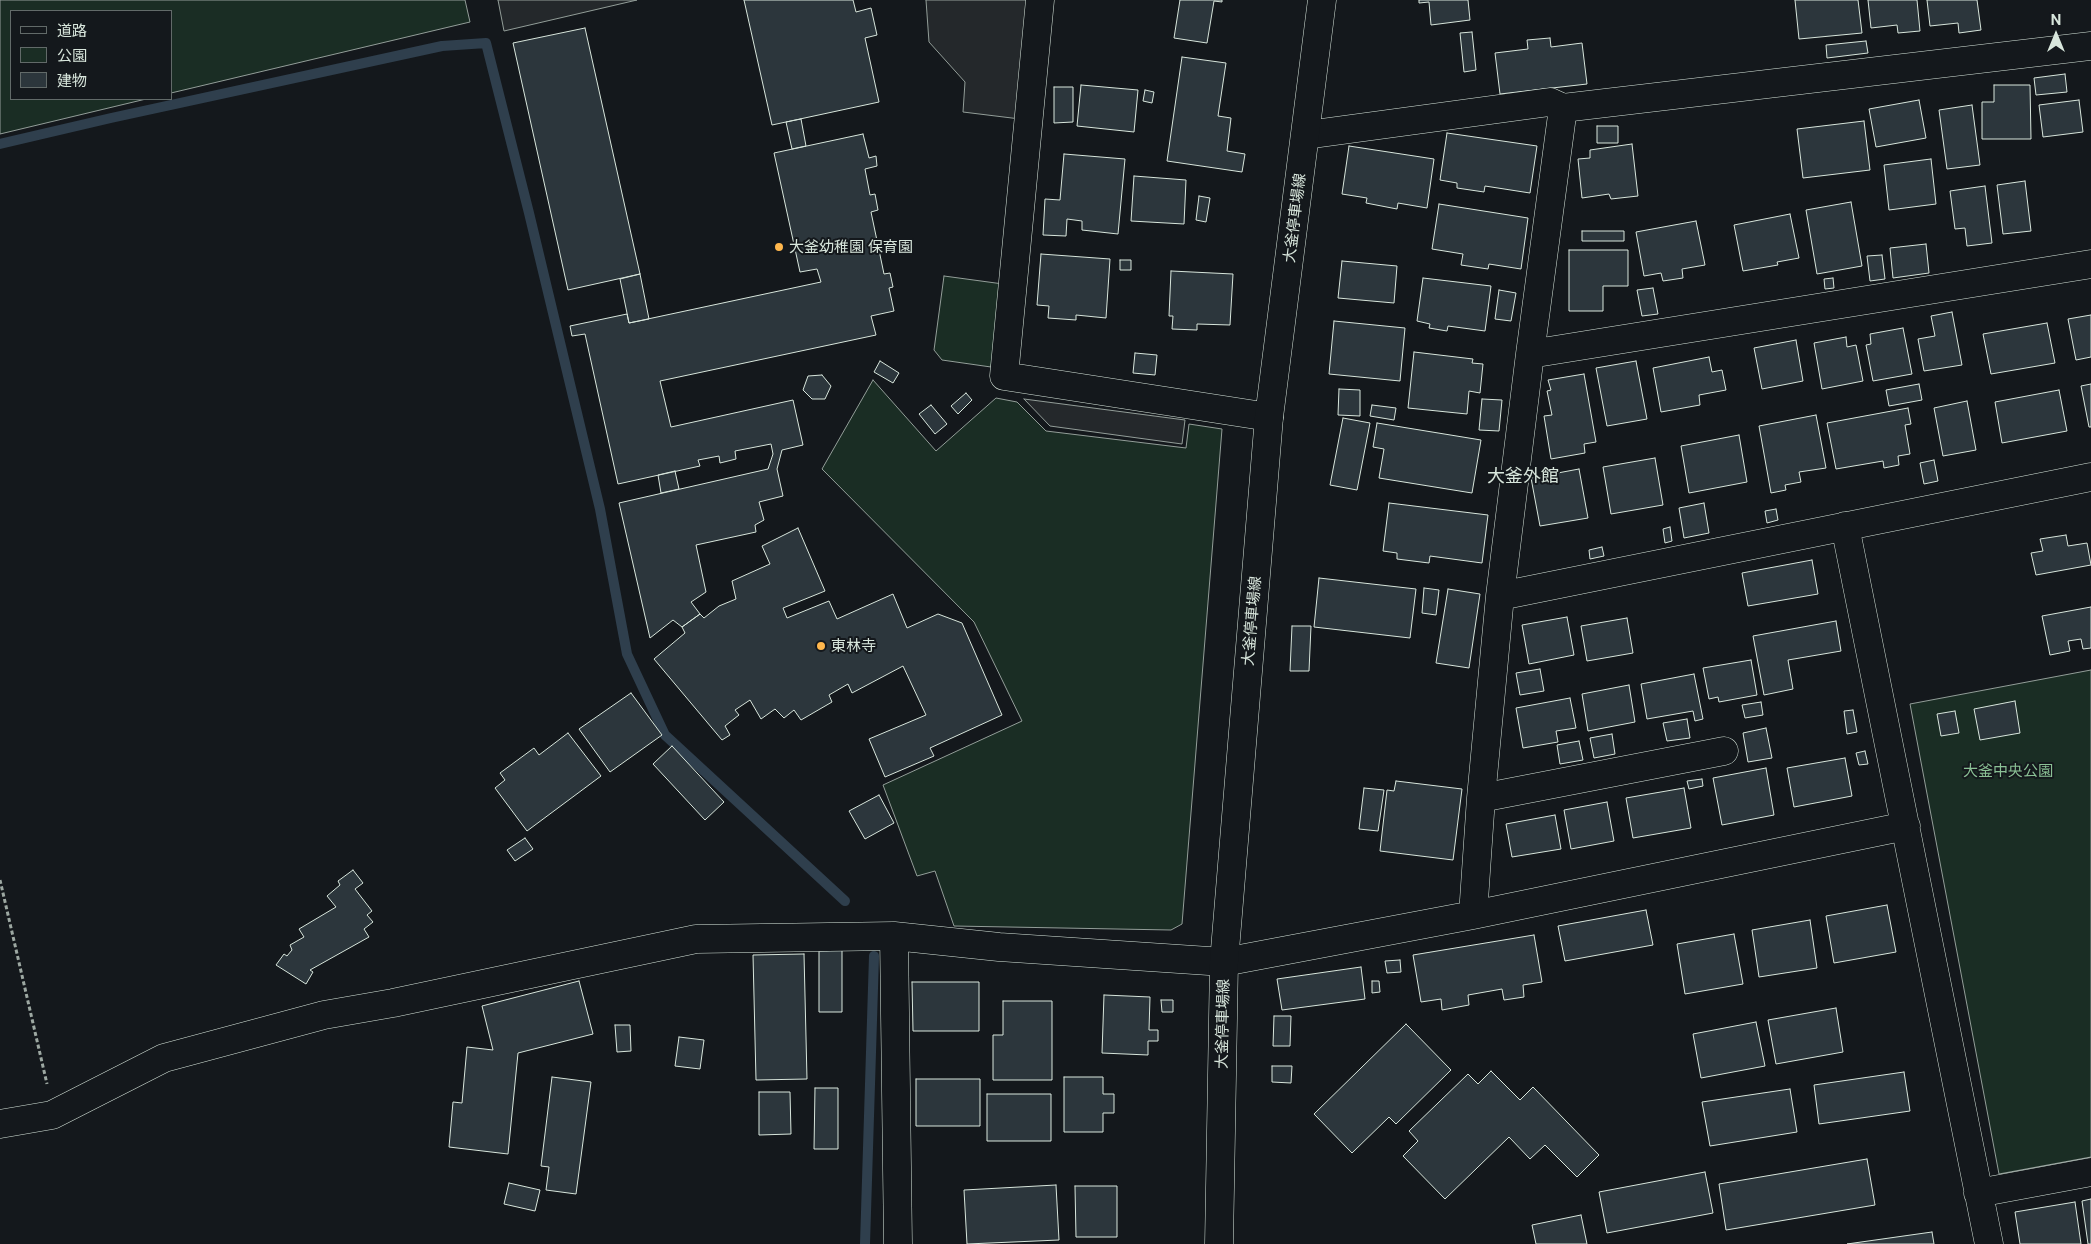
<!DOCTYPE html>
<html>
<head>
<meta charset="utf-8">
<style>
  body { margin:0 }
  #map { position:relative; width:2091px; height:1244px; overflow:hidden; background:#14181c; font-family:"Public Sans","Noto Sans JP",sans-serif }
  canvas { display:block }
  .legend { position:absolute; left:10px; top:10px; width:162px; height:90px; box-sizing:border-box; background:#14181c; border:1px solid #626a69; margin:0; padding:6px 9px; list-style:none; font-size:15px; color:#d8e6dc }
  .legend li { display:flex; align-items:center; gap:10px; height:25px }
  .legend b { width:25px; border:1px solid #626a69 }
  .north { position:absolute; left:2031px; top:10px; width:50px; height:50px; -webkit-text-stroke:4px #14181c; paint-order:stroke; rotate:0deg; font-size:14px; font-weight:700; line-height:20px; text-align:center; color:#d8e6dc }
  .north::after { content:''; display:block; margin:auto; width:18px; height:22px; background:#d8e6dc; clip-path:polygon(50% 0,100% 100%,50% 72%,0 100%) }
</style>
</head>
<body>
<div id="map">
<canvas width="2091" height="1244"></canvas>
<ul class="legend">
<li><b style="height:6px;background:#14181c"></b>道路</li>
<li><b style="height:14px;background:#1a2d24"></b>公園</li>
<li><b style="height:14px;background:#2c363c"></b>建物</li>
</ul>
<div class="north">N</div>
</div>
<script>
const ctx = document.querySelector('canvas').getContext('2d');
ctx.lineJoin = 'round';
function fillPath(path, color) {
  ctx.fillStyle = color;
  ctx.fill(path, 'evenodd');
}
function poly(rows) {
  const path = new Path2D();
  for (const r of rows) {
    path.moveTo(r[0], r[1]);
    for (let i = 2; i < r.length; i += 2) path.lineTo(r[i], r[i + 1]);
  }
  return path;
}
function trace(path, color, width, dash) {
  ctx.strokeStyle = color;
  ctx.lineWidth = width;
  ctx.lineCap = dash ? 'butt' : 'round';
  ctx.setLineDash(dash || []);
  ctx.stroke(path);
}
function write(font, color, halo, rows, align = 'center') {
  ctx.font = font + ' "Public Sans","Noto Sans JP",sans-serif';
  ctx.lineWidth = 4;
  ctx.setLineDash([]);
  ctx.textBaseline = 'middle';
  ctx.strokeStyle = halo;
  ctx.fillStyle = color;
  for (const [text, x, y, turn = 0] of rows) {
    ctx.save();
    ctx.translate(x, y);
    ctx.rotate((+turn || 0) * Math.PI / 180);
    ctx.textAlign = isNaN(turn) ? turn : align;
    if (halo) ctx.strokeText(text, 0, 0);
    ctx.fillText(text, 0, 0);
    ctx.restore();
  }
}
const green = poly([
  [0,0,465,0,470,22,171,93,171,11,11,11,11,99,146,99,0,134,0,0],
  [944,276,1003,284,991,367,942,360,934,350,944,276],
  [873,380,936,451,996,398,1017,402,1046,431,1186,448,1189,424,1222,429,1182,924,1171,930,954,926,935,871,917,876,883,785,1022,721,974,622,822,469,873,380],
  [2091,670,2091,1157,1999,1174,1910,704,2091,670]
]);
fillPath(green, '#1a2d24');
trace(green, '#939e99', 1);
const parking = poly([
  [498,0,637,0,504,31,498,0],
  [926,0,1032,0,1020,119,963,112,965,82,929,42,926,0],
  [1024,399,1185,420,1182,444,1050,426,1024,399]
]);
fillPath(parking, '#24282b');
trace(parking, '#939e99', 1);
trace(poly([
  [0,144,111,118,442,46,486,43,529,213,600,509,627,654,665,735,845,901],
  [865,1244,874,956]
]), '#2f3f4d', 10);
const building = poly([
  [744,0,853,0,856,12,871,8,877,35,865,38,879,102,772,125,744,0],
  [1180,0,1222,0,1222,2,1214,1,1207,43,1174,38,1180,0],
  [1419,0,1468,0,1470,20,1431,25,1429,2,1419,3,1419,0],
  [1795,0,1858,0,1862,33,1799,39,1795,0],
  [1868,0,1917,0,1920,31,1898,33,1897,25,1871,28,1868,0],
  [1927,0,1977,0,1981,30,1959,33,1958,23,1930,26,1927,0],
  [585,28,640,274,568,290,513,43,585,28],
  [1472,32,1476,70,1464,72,1460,33,1472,32],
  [1550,38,1551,47,1582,43,1587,84,1500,94,1495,53,1528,49,1527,40,1550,38],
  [1866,41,1868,53,1827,58,1826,45,1866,41],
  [1182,57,1226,63,1218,116,1231,118,1227,151,1245,154,1242,172,1167,161,1182,57],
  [2065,74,2067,92,2036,95,2034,78,2065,74],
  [1081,85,1138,90,1134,132,1077,126,1081,85],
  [1994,85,2030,85,2031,139,1982,139,1982,102,1994,102,1994,85],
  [1054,87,1073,87,1073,122,1054,123,1054,87],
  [1145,90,1154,92,1152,103,1143,101,1145,90],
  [1919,100,1926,138,1876,147,1869,109,1919,100],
  [2079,100,2083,132,2043,137,2039,105,2079,100],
  [1972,105,1980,165,1947,169,1939,110,1972,105],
  [801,119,806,146,792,149,786,122,801,119],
  [1864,121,1870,170,1803,178,1797,129,1864,121],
  [1597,126,1618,126,1618,143,1597,143,1597,126],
  [1447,133,1537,146,1530,193,1485,186,1484,192,1457,188,1457,183,1440,180,1447,133],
  [863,134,869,158,876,156,877,166,865,169,870,195,875,194,878,210,871,212,884,274,890,273,893,287,889,288,894,311,871,316,876,335,660,381,671,427,793,400,803,445,782,450,777,469,783,496,759,502,764,520,755,525,756,532,696,545,706,592,691,602,700,614,682,627,673,620,650,638,619,503,768,469,773,454,771,444,735,451,736,459,720,463,719,456,698,460,700,466,618,484,585,334,572,336,570,326,627,314,629,323,821,282,817,269,800,272,774,153,863,134],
  [1632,144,1638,196,1611,199,1609,194,1582,198,1578,159,1590,158,1590,150,1632,144],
  [1349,146,1434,159,1427,208,1398,203,1397,209,1366,203,1367,198,1342,194,1349,146],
  [1064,154,1125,159,1118,234,1082,230,1082,221,1067,219,1066,236,1043,235,1045,199,1060,200,1064,154],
  [1931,159,1936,204,1889,210,1884,165,1931,159],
  [1134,176,1186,180,1184,224,1131,221,1134,176],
  [2025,181,2031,231,2003,234,1997,185,2025,181],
  [1985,186,1992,243,1967,246,1965,228,1955,229,1950,191,1985,186],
  [1199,196,1210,198,1206,222,1196,220,1199,196],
  [1851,202,1862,266,1817,274,1806,210,1851,202],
  [1439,204,1528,218,1521,269,1489,264,1488,269,1461,265,1463,254,1432,249,1439,204],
  [1790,214,1799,258,1777,262,1778,265,1743,271,1734,225,1790,214],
  [1696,221,1705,265,1682,269,1683,278,1663,281,1661,273,1644,276,1636,232,1696,221],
  [1582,231,1624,231,1624,241,1582,241,1582,231],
  [1926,244,1929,273,1893,278,1890,248,1926,244],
  [1569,250,1628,250,1628,286,1603,286,1603,311,1569,311,1569,250],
  [1041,254,1110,259,1106,318,1076,315,1076,320,1048,318,1049,306,1037,305,1041,254],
  [1882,255,1885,279,1870,281,1867,256,1882,255],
  [1120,260,1131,260,1131,270,1120,270,1120,260],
  [1342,261,1397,266,1394,303,1338,298,1342,261],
  [1171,271,1233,274,1230,325,1197,324,1197,330,1172,329,1173,316,1169,316,1171,271],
  [640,274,649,319,629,323,620,279,640,274],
  [1423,278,1491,286,1485,331,1448,326,1447,331,1429,328,1430,324,1417,321,1423,278],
  [1833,278,1834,288,1825,289,1824,279,1833,278],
  [1653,288,1658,314,1642,316,1637,290,1653,288],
  [1499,290,1516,293,1511,321,1495,319,1499,290],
  [1952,312,1962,365,1924,371,1918,339,1935,336,1931,316,1952,312],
  [2091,315,2091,357,2076,360,2068,319,2091,315],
  [1334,321,1405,328,1400,381,1329,374,1334,321],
  [2047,323,2055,363,1991,374,1983,334,2047,323],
  [1903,328,1912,374,1873,381,1866,345,1871,344,1870,334,1903,328],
  [1846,337,1847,347,1856,345,1863,381,1822,389,1814,343,1846,337],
  [1796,340,1803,381,1762,389,1754,348,1796,340],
  [1414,352,1473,359,1472,363,1483,364,1480,393,1469,391,1467,414,1408,408,1414,352],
  [1135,353,1157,355,1155,375,1133,373,1135,353],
  [1709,357,1712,372,1722,370,1726,390,1699,395,1700,405,1661,412,1653,368,1709,357],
  [880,361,899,373,893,383,874,372,880,361],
  [1636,361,1647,419,1607,426,1596,368,1636,361],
  [1584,374,1596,442,1584,444,1585,453,1551,459,1544,416,1552,415,1547,391,1551,390,1548,380,1584,374],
  [822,375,831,386,825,399,812,399,803,390,808,376,822,375],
  [1919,384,1922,400,1889,406,1886,390,1919,384],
  [2091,384,2091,427,2089,427,2081,386,2091,384],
  [1339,389,1360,390,1360,416,1338,415,1339,389],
  [2059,390,2067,431,2002,443,1995,402,2059,390],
  [966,393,972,400,958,414,951,406,966,393],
  [1482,399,1502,400,1499,431,1479,430,1482,399],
  [1967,401,1976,450,1943,456,1934,408,1967,401],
  [931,405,947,424,935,434,919,414,931,405],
  [1372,405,1396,408,1394,420,1370,416,1372,405],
  [1908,408,1911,424,1905,425,1910,454,1898,456,1899,465,1884,468,1883,461,1836,469,1827,423,1908,408],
  [1816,415,1826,468,1799,472,1801,482,1785,485,1786,490,1771,493,1759,426,1816,415],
  [1343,418,1370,423,1357,490,1330,485,1343,418],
  [1377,423,1481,440,1472,493,1379,478,1384,449,1373,447,1377,423],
  [1739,435,1747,482,1689,493,1681,446,1739,435],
  [1655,458,1663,505,1611,514,1603,467,1655,458],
  [1934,460,1938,481,1924,484,1920,463,1934,460],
  [1579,469,1588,518,1540,526,1531,478,1579,469],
  [675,471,679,489,661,493,658,475,675,471],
  [1389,503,1488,515,1482,563,1430,556,1429,563,1397,559,1397,553,1383,551,1389,503],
  [1704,503,1709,533,1684,538,1679,508,1704,503],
  [1776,509,1778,520,1767,523,1765,511,1776,509],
  [1670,527,1672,541,1665,543,1663,529,1670,527],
  [798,528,825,591,783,608,787,618,829,601,837,619,893,594,907,628,938,614,962,623,1002,715,930,748,934,756,885,777,869,739,926,715,903,666,852,693,848,684,829,695,832,702,801,720,794,710,784,718,775,709,761,719,750,700,735,710,739,715,725,726,730,735,722,740,654,659,685,633,682,627,700,614,704,618,719,606,736,599,732,581,770,564,762,546,798,528],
  [2066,535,2068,546,2087,543,2091,565,2036,575,2031,553,2043,551,2040,539,2066,535],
  [1602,547,1604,556,1590,559,1589,550,1602,547],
  [1812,560,1818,594,1748,606,1742,573,1812,560],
  [1319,578,1416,589,1410,638,1314,627,1319,578],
  [1424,588,1439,590,1436,615,1422,613,1424,588],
  [1448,589,1480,594,1469,668,1436,663,1448,589],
  [2091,607,2091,648,2083,649,2081,639,2068,641,2070,651,2050,655,2042,616,2091,607],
  [1567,617,1574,655,1529,664,1522,625,1567,617],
  [1627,618,1633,653,1587,661,1581,626,1627,618],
  [1836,621,1841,651,1788,660,1793,689,1764,695,1753,636,1836,621],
  [1292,626,1311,626,1309,671,1290,671,1292,626],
  [1751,660,1757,695,1719,702,1718,697,1709,699,1703,668,1751,660],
  [1540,669,1544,691,1520,695,1516,673,1540,669],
  [1694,674,1703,719,1695,721,1693,711,1647,719,1641,684,1694,674],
  [1629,685,1635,722,1588,731,1582,694,1629,685],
  [631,693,662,735,610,772,579,729,631,693],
  [1570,698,1576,728,1556,731,1558,742,1523,748,1516,708,1570,698],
  [2015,701,2020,733,1980,740,1974,709,2015,701],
  [1761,702,1763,715,1745,718,1742,705,1761,702],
  [1853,710,1857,732,1847,734,1844,711,1853,710],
  [1955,711,1959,733,1941,736,1937,714,1955,711],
  [1687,719,1690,738,1667,741,1663,723,1687,719],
  [1766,728,1772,758,1748,762,1743,733,1766,728],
  [568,733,601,776,527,831,495,788,505,780,500,773,534,748,539,755,568,733],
  [1612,734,1615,754,1594,758,1590,738,1612,734],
  [1579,741,1583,760,1560,764,1557,745,1579,741],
  [672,746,724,802,705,820,653,764,672,746],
  [1865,751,1868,764,1859,765,1856,753,1865,751],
  [1845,758,1852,796,1794,807,1787,768,1845,758],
  [1766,768,1774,815,1722,825,1713,778,1766,768],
  [1702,779,1703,786,1689,789,1687,781,1702,779],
  [1396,781,1462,789,1453,860,1380,851,1387,790,1394,791,1396,781],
  [1364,788,1384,790,1378,831,1359,829,1364,788],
  [1684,788,1691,828,1633,838,1626,798,1684,788],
  [879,795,894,823,865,839,849,811,879,795],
  [1607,802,1614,841,1571,849,1564,810,1607,802],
  [1555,815,1561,849,1512,857,1506,824,1555,815],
  [525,838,533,849,515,861,507,850,525,838],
  [353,870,363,883,355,889,372,911,367,915,373,922,364,929,369,937,310,970,313,972,306,984,276,965,284,954,287,956,292,950,290,945,304,937,299,929,336,907,327,896,340,885,338,881,353,870],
  [1887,905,1896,952,1834,963,1826,916,1887,905],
  [1646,910,1653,945,1565,961,1558,926,1646,910],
  [1810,920,1817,968,1759,977,1752,930,1810,920],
  [1734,934,1743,984,1685,994,1677,944,1734,934],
  [1534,935,1542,982,1523,985,1524,997,1504,1000,1502,989,1468,995,1469,1005,1442,1010,1441,999,1421,1002,1413,955,1534,935],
  [842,950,842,1012,819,1012,819,951,842,950],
  [804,954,807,1079,756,1080,753,955,804,954],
  [1400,960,1401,972,1387,973,1385,961,1400,960],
  [1361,967,1365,999,1282,1010,1277,979,1361,967],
  [579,981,593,1034,518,1053,508,1154,449,1147,453,1102,462,1103,467,1047,493,1050,482,1006,579,981],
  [1372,981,1379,981,1380,992,1372,993,1372,981],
  [912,982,979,982,979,1031,913,1031,912,982],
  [1104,995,1150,997,1149,1030,1158,1030,1158,1041,1148,1041,1148,1055,1102,1053,1104,995],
  [1161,1000,1173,1000,1173,1012,1162,1012,1161,1000],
  [1003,1001,1052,1001,1052,1080,993,1080,993,1035,1003,1035,1003,1001],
  [1836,1008,1843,1052,1776,1064,1768,1020,1836,1008],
  [1274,1016,1291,1016,1290,1046,1273,1046,1274,1016],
  [1756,1022,1765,1066,1701,1078,1693,1034,1756,1022],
  [1406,1024,1451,1070,1396,1124,1389,1117,1352,1153,1314,1114,1406,1024],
  [615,1025,630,1025,631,1051,617,1052,615,1025],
  [679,1037,704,1040,700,1069,675,1066,679,1037],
  [1272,1066,1292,1066,1291,1083,1272,1082,1272,1066],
  [1491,1071,1520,1100,1533,1087,1599,1155,1577,1177,1545,1145,1530,1159,1509,1137,1445,1199,1403,1156,1418,1141,1409,1131,1468,1074,1478,1084,1491,1071],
  [1904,1072,1910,1111,1819,1124,1814,1085,1904,1072],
  [552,1077,591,1082,576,1194,546,1190,549,1167,541,1166,552,1077],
  [1064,1077,1103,1077,1103,1094,1114,1094,1114,1113,1103,1113,1103,1132,1064,1132,1064,1077],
  [916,1079,980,1079,980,1126,916,1126,916,1079],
  [815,1088,838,1088,838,1149,814,1149,815,1088],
  [1790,1089,1797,1132,1710,1146,1702,1102,1790,1089],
  [759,1092,790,1092,791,1134,759,1135,759,1092],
  [987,1094,1051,1094,1051,1141,987,1141,987,1094],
  [1867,1159,1875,1205,1726,1230,1719,1184,1867,1159],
  [1705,1172,1713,1213,1607,1233,1599,1192,1705,1172],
  [509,1183,540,1190,535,1211,504,1204,509,1183],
  [1056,1185,1059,1240,967,1244,964,1190,1056,1185],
  [1075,1186,1117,1186,1117,1237,1076,1237,1075,1186],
  [2091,1199,2091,1244,2088,1244,2082,1201,2091,1199],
  [2075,1202,2081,1244,2020,1244,2015,1212,2075,1202],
  [1581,1215,1587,1244,1536,1244,1532,1225,1581,1215],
  [1932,1232,1934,1244,1847,1244,1932,1232]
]);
fillPath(building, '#2c363c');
trace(building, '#d8e6dc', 1);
const minor = poly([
  [1040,0,1004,376,1269,417],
  [1306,135,1550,102,1563,108,2091,46],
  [1530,354,2091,264],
  [1845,526,1989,1244],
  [1500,596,2091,477],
  [1481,798,1724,751],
  [1473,915,1481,798,1500,596,1530,354,1563,108],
  [894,936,898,1244],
  [0,1124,52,1115,164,1058,324,1015,393,1003,696,939,894,936,999,947,1224,962,1473,915,1906,826],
  [1978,1193,2091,1172]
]);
const major = poly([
  [1219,1244,1224,962,1269,417,1322,0]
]);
trace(minor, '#d8e6dc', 29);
trace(major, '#d8e6dc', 29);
trace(poly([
  [0,880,47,1084]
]), '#9da8a2', 3, [4, 2.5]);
trace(minor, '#14181c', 28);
trace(major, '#14181c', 28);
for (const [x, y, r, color] of [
  [779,247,5,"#ffb74d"],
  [821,646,5,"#ffb74d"]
]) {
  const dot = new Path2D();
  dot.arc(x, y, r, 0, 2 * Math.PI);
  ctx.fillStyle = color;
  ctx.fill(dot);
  trace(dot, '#14181c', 2);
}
write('15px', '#d8e6dc', '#14181c', [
  ["大釜停車場線",1295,218,-83],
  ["大釜停車場線",1252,621,-85],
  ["大釜停車場線",1223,1024,-89]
]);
write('15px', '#d8e6dc', '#14181c', [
  ["大釜幼稚園 保育園",789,247],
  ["東林寺",831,646]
], 'left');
write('15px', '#8ac095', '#14181c', [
  ["大釜中央公園",2008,771]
]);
write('18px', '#d8e6dc', '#14181c', [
  ["大釜外館",1523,476]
]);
</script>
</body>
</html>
